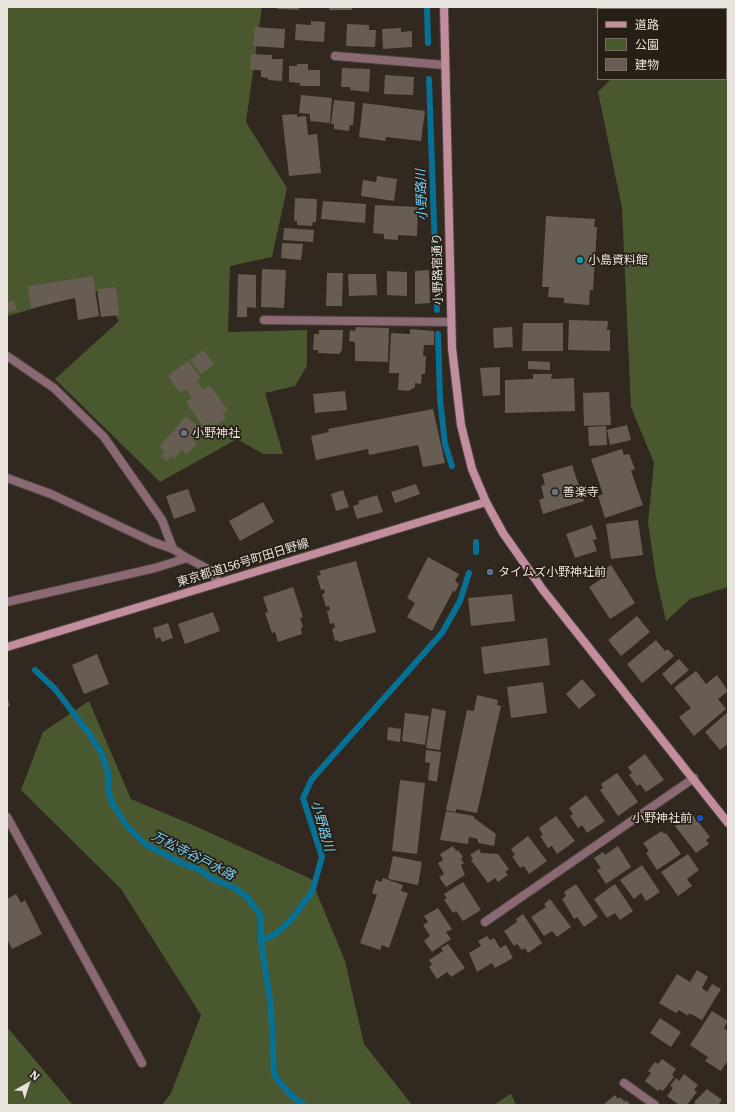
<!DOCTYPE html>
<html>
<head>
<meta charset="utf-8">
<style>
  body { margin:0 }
  #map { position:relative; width:735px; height:1112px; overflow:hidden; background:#312820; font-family:Literata,"Noto Sans JP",serif }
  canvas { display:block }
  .frame { position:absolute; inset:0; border:8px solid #e9e3dd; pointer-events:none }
  .legend { position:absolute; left:597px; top:8px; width:130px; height:72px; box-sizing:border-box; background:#271f16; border:1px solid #756d66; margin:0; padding:5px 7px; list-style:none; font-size:12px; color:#e9e3dd }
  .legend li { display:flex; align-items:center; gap:8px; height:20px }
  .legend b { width:20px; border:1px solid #756d66 }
  .north { position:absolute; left:8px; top:1064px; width:40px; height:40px; -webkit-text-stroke:3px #271f16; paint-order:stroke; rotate:39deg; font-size:11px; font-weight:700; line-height:16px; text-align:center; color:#e9e3dd }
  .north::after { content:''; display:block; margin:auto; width:14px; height:18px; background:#e9e3dd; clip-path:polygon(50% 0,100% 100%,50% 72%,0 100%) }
</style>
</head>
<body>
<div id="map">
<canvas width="735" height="1112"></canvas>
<div class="frame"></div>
<ul class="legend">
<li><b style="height:5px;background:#c28d9d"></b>道路</li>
<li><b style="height:11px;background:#4a582f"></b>公園</li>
<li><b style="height:11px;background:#675d53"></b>建物</li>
</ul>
<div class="north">N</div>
</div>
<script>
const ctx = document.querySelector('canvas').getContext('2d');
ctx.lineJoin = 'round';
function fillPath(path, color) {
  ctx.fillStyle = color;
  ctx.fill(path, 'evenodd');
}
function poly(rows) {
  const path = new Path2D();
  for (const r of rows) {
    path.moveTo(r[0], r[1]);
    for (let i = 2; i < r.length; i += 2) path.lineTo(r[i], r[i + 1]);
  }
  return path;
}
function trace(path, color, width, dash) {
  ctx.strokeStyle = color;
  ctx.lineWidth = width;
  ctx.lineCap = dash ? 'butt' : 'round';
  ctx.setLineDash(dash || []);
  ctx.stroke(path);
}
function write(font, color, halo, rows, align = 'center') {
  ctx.font = font + ' Literata,"Noto Sans JP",serif';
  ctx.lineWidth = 3.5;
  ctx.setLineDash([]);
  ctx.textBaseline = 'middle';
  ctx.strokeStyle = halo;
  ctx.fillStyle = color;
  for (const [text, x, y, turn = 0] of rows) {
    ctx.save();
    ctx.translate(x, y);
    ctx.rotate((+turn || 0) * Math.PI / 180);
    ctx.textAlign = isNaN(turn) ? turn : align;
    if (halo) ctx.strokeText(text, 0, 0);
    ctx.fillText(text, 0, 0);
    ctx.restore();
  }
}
fillPath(poly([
  [7,7,262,7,246,122,287,188,272,257,230,266,228,332,307,330,307,366,295,386,265,393,283,454,263,454,237,439,160,482,55,379,119,321,100,290,7,316],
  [588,7,728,7,728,587,690,599,666,621,656,577,648,523,654,463,631,407,622,208,598,92,611,79,726,79,726,9,598,9],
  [89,701,131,799,195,826,311,879,345,961,364,1044,412,1105,162,1105,171,1093,201,1015,121,889,21,790,43,732],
  [7,1027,73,1105,7,1105],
  [511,1094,516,1105,494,1105,510,1094]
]), '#4a582f');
trace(poly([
  [427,7,428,43],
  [429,79,437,310],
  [438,334,440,399,445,444,452,466],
  [476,552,476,542],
  [35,670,55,689,88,732,102,754,108,773,108,789,112,803,126,825,145,844,181,863,198,869,213,879,233,887,247,897,261,916,261,941],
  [304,1105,291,1095,274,1075,271,1007,261,941,275,934,290,921,312,892,322,857,303,798,312,779,442,633,460,601,469,573]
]), '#077195', 6);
fillPath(poly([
  [277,7,299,7,299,10,277,9],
  [330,7,352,7,352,10,329,10],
  [311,21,325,22,324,42,295,40,296,24,311,25],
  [347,24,369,25,369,30,376,30,375,47,346,46],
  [255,27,285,29,284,48,253,46],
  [401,28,401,32,412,31,412,47,383,49,382,29],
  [251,54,272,55,272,59,283,59,282,81,268,80,268,78,261,77,261,70,250,70],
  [297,64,308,64,308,70,320,70,320,86,300,86,300,83,289,82,289,66,297,66],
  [342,68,370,69,369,92,350,90,350,87,341,87],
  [385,75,414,77,413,95,384,94],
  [301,95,332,98,330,123,310,121,310,114,299,113],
  [334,100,355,102,353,125,350,125,349,131,334,129,334,124,331,124],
  [363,103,425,111,421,141,386,137,385,141,359,137],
  [297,114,297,117,306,116,308,135,317,134,321,173,289,176,282,115],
  [377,176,397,179,394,201,361,196,363,180,376,182],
  [295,198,317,199,316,222,313,222,312,226,297,225,297,221,294,221],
  [323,201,366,204,365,223,321,219],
  [375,205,418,207,417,236,398,235,398,240,384,239,384,234,373,233],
  [546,216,595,219,594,227,597,227,593,290,590,290,589,305,564,303,564,298,548,297,549,287,542,287],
  [284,228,314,230,313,242,283,240],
  [282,243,303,244,301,260,281,258],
  [262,269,286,270,284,308,261,307],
  [429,270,430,303,415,304,415,271],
  [387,271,407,272,407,296,387,295],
  [327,273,343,273,342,306,326,306],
  [238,274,256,275,256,308,247,307,247,317,237,317],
  [348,274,376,274,377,295,349,296],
  [93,276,99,316,78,320,75,298,31,308,28,286],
  [116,287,119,315,101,317,97,289],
  [14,301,17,310,7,313,7,303],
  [569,320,608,321,607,330,610,330,610,351,568,350],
  [523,323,563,323,563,351,522,351],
  [356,327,389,328,388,362,355,361,355,342,349,341,350,330,355,331],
  [512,327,513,347,494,348,493,328],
  [410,329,434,331,434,345,424,345,423,356,426,356,425,374,422,374,421,384,415,383,415,387,409,391,398,390,399,373,389,373,391,333,410,334],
  [319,330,343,330,342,350,339,354,318,353,318,350,313,350,314,334,319,334],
  [203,350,214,364,201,374,190,360],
  [188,361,201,378,197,381,203,390,210,385,228,411,223,414,226,418,212,428,209,424,204,428,186,402,192,398,186,389,180,393,168,376],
  [528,361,550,362,550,370,528,369],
  [500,367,500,395,483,396,480,368],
  [533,374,552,374,551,379,574,378,575,411,505,413,505,380,533,379],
  [345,391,347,410,315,413,313,394],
  [609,392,611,425,584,426,583,393],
  [433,409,445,463,423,467,418,445,369,455,368,449,316,460,311,436,329,432,328,429],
  [186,416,201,429,192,439,197,443,187,455,182,450,174,459,171,456,167,461,161,456,165,451,160,446],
  [627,425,631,440,610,445,607,430],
  [606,426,607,445,589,446,588,427],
  [622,449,624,455,629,454,635,469,631,471,643,505,605,518,598,496,603,494,591,459],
  [572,465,584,501,543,514,539,500,544,498,541,486,545,484,542,474],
  [416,484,420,494,395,503,391,492],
  [188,489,196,511,174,519,166,496],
  [343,490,349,507,336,511,331,494],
  [377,495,383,512,357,519,353,506,359,504,358,501],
  [263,502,274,522,240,541,229,521],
  [638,520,643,555,611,559,606,524],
  [592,525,597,539,593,540,597,551,575,558,566,534],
  [428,557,459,574,455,581,459,584,455,592,453,591,432,631,407,617,415,603,407,598],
  [356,561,376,632,339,642,338,640,335,641,332,629,335,628,334,623,330,624,327,611,330,610,329,606,326,607,322,594,325,593,324,589,321,590,317,576,321,575,319,571],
  [611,565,635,603,610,619,589,587,607,575,604,570],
  [293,587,303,617,300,618,303,627,301,628,302,634,278,642,275,632,272,633,265,613,268,612,263,597],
  [512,594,515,621,471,626,468,598],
  [213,612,220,631,185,644,178,624],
  [637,616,650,632,621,656,608,640],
  [168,623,173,638,162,642,160,637,156,639,153,628],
  [547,638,550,665,484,674,481,647],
  [656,640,665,651,668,649,674,656,642,683,627,664],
  [97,654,109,684,84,694,72,665],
  [679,659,689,670,671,685,662,674],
  [696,671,706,684,717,675,728,691,718,699,726,709,694,736,679,717,691,708,674,688],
  [582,679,596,695,579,709,566,694],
  [543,682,547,713,511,718,507,687],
  [477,695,498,700,497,705,501,706,477,813,456,809,456,812,446,810,467,710,474,711],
  [7,697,10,706,7,707],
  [432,708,446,711,440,750,426,748],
  [728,712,728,744,720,750,705,732],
  [405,713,429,716,425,745,402,741],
  [388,727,401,729,400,742,387,740],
  [426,750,441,752,437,782,428,780,430,763,425,762],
  [645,754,664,780,646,792,640,784,637,786,629,775,632,773,628,767],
  [617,773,638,802,618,816,600,790,603,788,601,784],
  [400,780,425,783,417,854,392,851],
  [586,795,605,821,587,833,582,825,578,828,570,816,573,814,569,808],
  [689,810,710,837,706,840,709,844,696,853,675,826,681,822,678,818],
  [446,811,474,816,474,818,496,834,494,846,478,843,478,839,469,837,468,844,440,840],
  [556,816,575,841,557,854,552,846,548,848,540,836,543,835,539,828],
  [662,831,664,834,666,833,681,854,657,870,646,853,649,851,643,843],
  [528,836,547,861,529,874,524,866,520,868,512,856,515,855,511,849],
  [453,846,456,851,458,850,463,857,461,859,464,863,461,865,465,875,446,887,439,877,444,874,438,863,443,860,440,854],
  [618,846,631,867,606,884,597,870,601,868,594,858,603,852,605,855],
  [479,849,481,853,498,854,509,869,505,872,508,875,498,882,495,878,488,883,471,860,473,859,470,855],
  [688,854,699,870,687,879,692,886,678,896,661,872],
  [393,856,422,862,418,885,388,879],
  [642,865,660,892,646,901,641,893,634,899,620,880],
  [383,878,403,885,401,891,408,893,389,948,382,945,380,950,360,943,377,895,372,893,376,880,381,882],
  [463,882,481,910,463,921,456,911,453,913,444,900,447,898,444,894],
  [576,884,598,917,584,927,577,917,574,919,562,899,566,896,564,892],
  [615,884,633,911,620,920,615,913,607,918,594,899],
  [16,894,21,903,25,900,42,934,12,949,7,939,7,899],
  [550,899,571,927,557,937,552,931,544,936,531,917,546,907,544,904],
  [438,908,452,929,446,932,451,939,432,952,424,941,430,936,423,925,428,922,424,916],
  [523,914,542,943,528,953,525,948,522,950,517,944,514,946,504,931,517,922,516,919],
  [487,936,490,940,494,938,500,948,506,945,513,958,495,968,492,963,477,972,469,953,481,946,478,941],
  [448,944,465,968,451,977,447,972,437,979,429,967,432,965,429,960,443,951,441,948],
  [697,970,708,977,702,988,707,992,712,984,721,989,702,1020,689,1013,688,1016,679,1010,676,1013,659,1003,677,974,690,982],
  [712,1011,728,1021,724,1028,728,1031,728,1060,721,1071,705,1061,708,1057,690,1045],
  [660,1018,681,1032,671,1047,650,1033],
  [662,1059,676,1069,672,1075,674,1077,663,1091,660,1089,658,1091,645,1081,651,1073,648,1071,655,1062,658,1064],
  [684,1074,698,1085,694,1090,697,1092,687,1105,679,1105,667,1096,673,1088,670,1086,676,1078,679,1081],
  [707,1089,722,1100,718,1105,696,1105,694,1102],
  [615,1095,618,1099,620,1097,625,1102,626,1100,631,1105,603,1105]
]), '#675d53');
const lane = poly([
  [7,817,142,1063]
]);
const street = poly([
  [335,56,445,65],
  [264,320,451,322],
  [7,356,54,388,104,437,162,520,173,549],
  [7,478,51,494,153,542,173,549,187,558,208,569,219,582],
  [7,602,155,568,187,558],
  [485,922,694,778],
  [624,1083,655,1105]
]);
const secondary = poly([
  [444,7,452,348,461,425,472,469,486,502,503,533,543,590,728,823],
  [7,647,486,502]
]);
trace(lane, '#4e463e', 10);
trace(street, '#4e463e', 10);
trace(secondary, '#4e463e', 10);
trace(lane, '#8b6973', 8);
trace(street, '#8b6973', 8);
trace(secondary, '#c28d9d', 8);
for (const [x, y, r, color] of [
  [580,260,4,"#0f9aa8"],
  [184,433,4,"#6b7280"],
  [555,492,4,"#6b7280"],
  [490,572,4,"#5c6f8a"],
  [700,818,4,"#1a4fb4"]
]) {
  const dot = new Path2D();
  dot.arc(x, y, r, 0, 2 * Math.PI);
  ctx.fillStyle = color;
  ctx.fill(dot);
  trace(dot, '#271f16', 1.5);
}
write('12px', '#e9e3dd', '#271f16', [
  ["小島資料館",588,260],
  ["小野神社",192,433],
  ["善楽寺",563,492],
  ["タイムズ小野神社前",498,572],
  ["小野神社前",692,818,"right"]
], 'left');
write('12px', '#e9e3dd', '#271f16', [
  ["小野路宿通り",438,269,-91],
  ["東京都道156号町田日野線",243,563,-17]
]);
write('italic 13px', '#75cff8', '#271f16', [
  ["小野路川",422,195,-92],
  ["小野路川",322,826,74],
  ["万松寺谷戸水路",193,856,27]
]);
</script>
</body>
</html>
